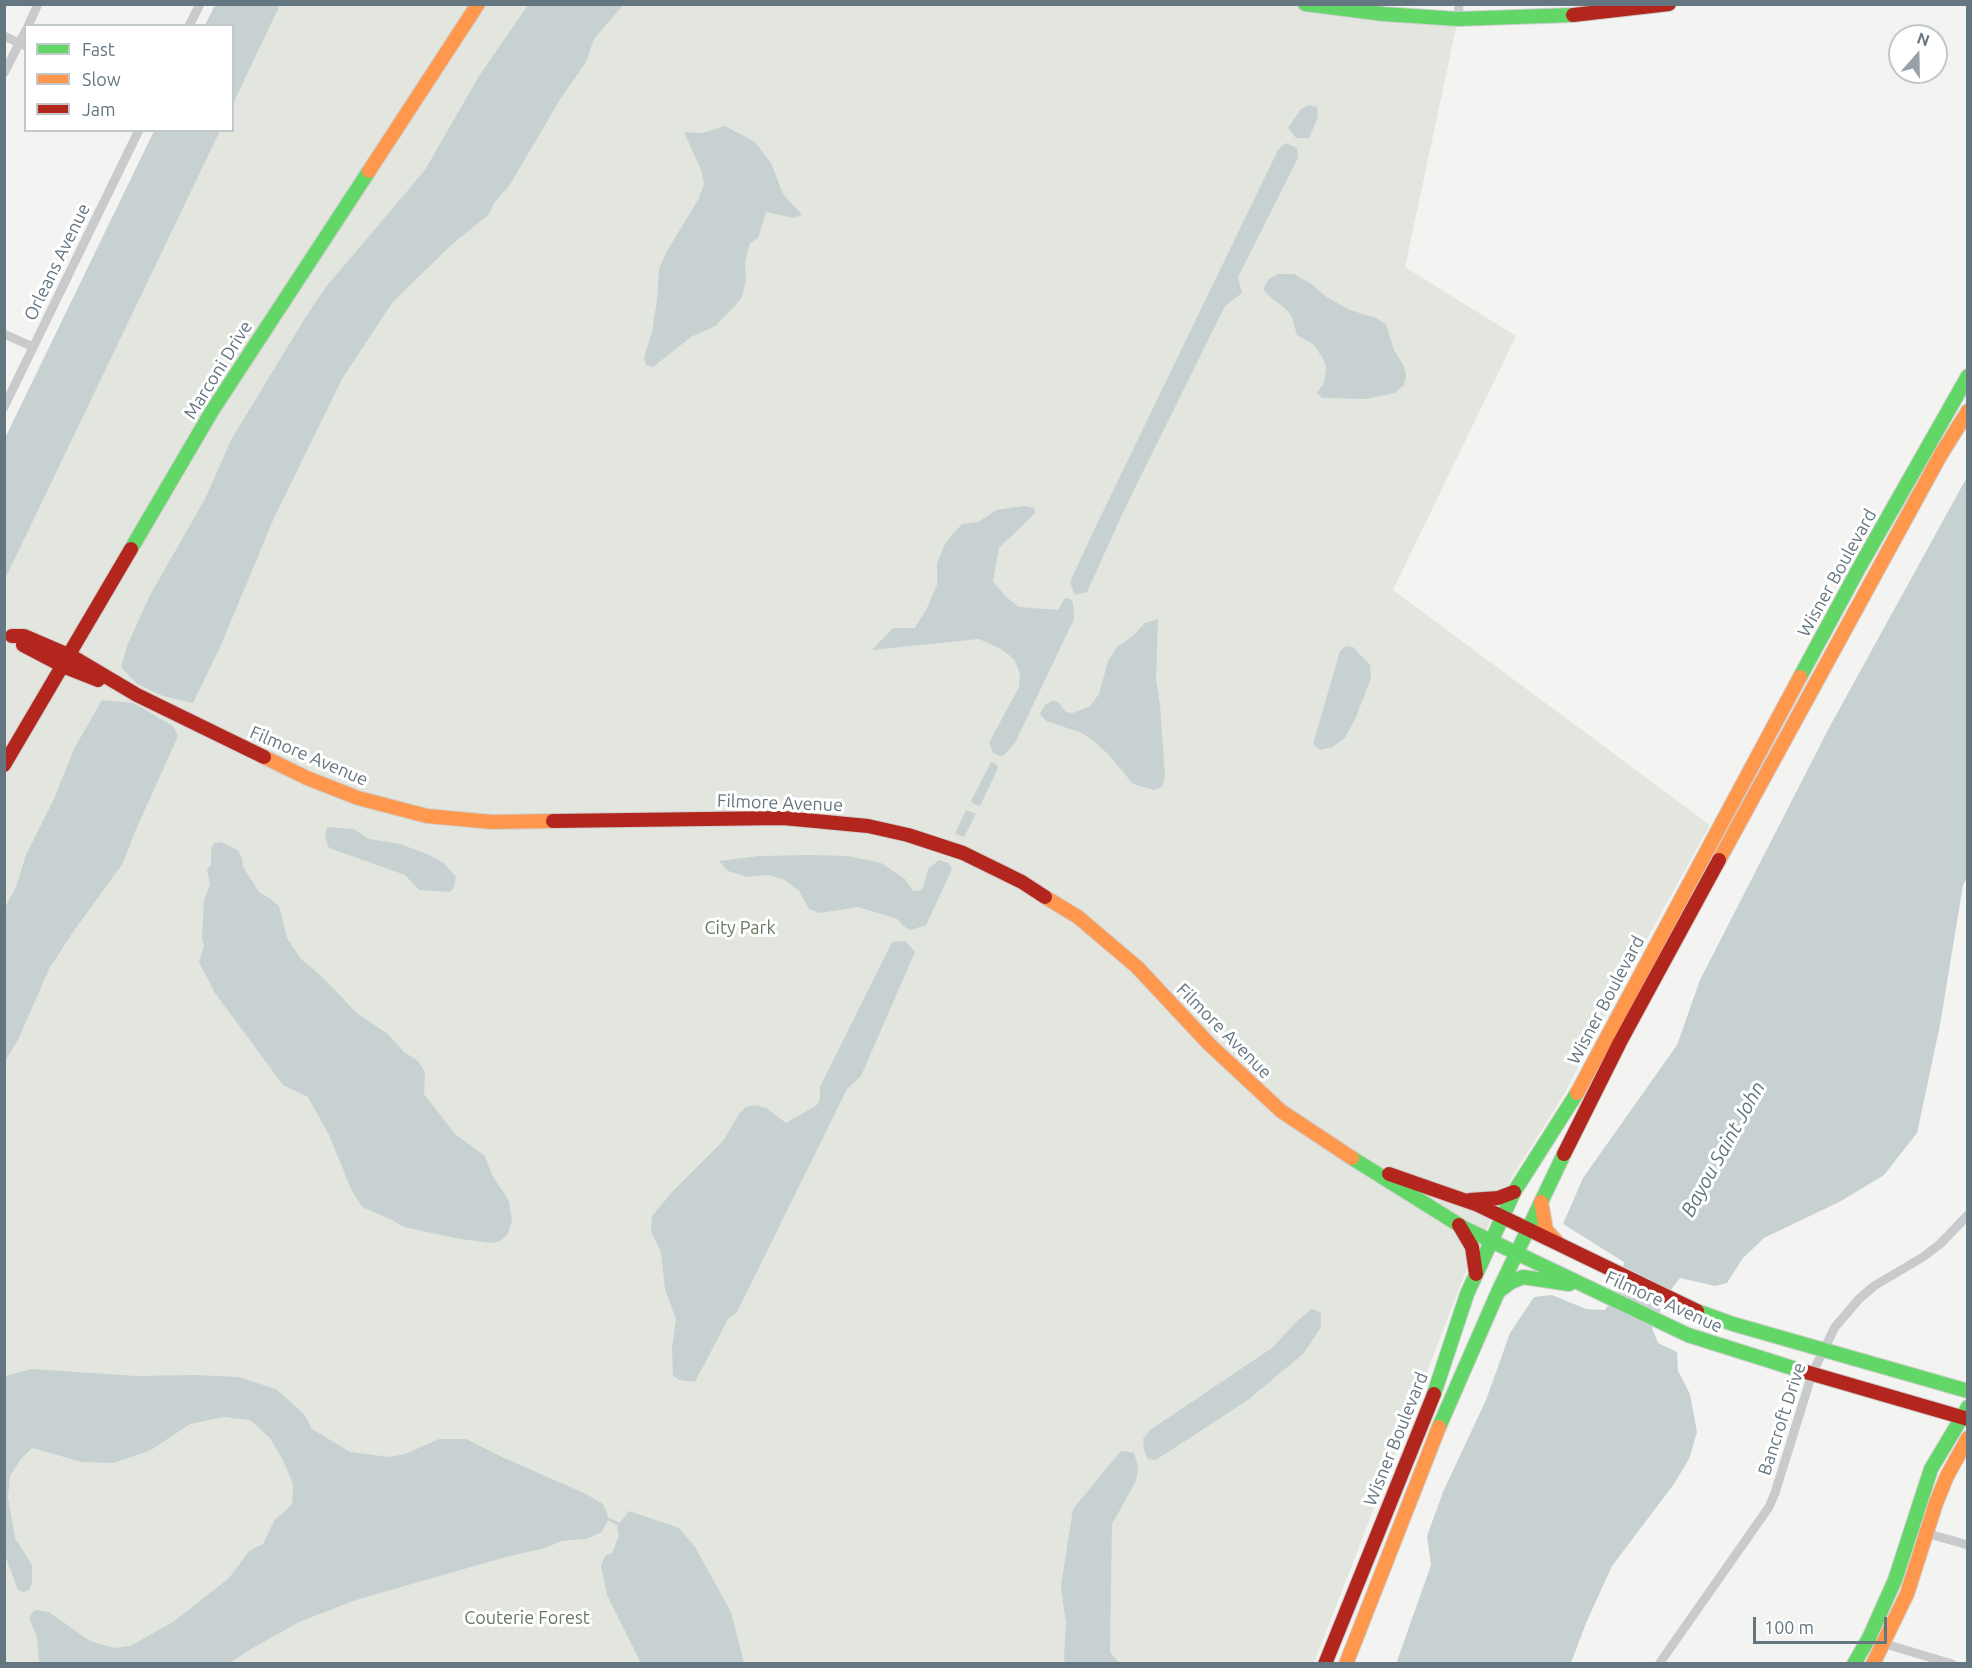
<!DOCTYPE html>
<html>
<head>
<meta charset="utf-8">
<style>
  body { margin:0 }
  #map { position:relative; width:1972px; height:1668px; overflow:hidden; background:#f3f3f1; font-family:Ubuntu,sans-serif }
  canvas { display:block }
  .frame { position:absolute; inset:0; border:6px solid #647680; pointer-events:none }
  .legend { position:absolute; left:24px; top:24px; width:210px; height:108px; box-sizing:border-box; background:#fff; border:2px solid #c1c8cc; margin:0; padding:8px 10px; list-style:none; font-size:18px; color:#647680 }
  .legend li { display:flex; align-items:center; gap:12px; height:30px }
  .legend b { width:30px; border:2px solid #c1c8cc }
  .north { position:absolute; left:1888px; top:24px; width:60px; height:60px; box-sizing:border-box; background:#fff; border:2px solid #c1c8cc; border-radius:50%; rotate:20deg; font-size:16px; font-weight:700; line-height:24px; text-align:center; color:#647680 }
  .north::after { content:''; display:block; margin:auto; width:21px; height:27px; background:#96a2a8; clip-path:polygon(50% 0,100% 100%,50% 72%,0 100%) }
  .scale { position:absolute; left:1753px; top:1617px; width:134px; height:27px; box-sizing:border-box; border:3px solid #647680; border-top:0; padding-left:8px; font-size:18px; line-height:21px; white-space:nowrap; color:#647680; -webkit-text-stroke:4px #fff; paint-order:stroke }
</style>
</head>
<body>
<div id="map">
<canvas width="1972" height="1668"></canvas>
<div class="frame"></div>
<ul class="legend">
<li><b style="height:8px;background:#63d668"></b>Fast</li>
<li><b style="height:8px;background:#ff974d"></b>Slow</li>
<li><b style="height:8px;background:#b3261e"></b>Jam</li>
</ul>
<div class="north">N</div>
<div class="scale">100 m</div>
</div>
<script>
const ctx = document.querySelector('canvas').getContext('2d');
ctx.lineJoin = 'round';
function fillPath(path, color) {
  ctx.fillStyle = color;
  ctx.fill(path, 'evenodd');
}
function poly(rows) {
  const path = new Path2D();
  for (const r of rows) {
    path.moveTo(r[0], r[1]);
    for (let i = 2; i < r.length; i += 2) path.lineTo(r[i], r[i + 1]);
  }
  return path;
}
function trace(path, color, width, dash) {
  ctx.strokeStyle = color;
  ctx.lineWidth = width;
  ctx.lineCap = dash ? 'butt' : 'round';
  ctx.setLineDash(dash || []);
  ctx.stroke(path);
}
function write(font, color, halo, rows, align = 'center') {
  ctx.font = font + ' Ubuntu,sans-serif';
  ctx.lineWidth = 6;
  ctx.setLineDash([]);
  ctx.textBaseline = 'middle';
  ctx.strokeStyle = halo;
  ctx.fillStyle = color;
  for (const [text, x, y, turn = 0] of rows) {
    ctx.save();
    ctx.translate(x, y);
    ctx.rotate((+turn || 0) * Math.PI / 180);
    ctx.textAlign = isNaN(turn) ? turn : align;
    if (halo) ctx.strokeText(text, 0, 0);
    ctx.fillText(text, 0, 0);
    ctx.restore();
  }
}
fillPath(poly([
  [1305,4,1458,19,1405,267,1516,336,1393,590,1710,825,1612,1002,1563,1096,1512,1177,1468,1266,1314,1663,5,1663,4,579,220,131,232,130,233,104,280,5]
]), '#e3e6df');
fillPath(poly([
  [215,5,280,5,233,104,232,26,205,25],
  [528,5,623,5,594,39,586,62,561,98,509,186,494,203,489,214,449,247,392,303,342,379,274,518,221,645,193,703,163,696,137,684,121,667,127,646,149,597,205,499,231,440,305,318,326,287,425,170,479,76],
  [1309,105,1317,107,1318,117,1309,138,1296,138,1288,128,1301,109],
  [725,126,755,142,771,163,783,194,802,215,794,218,766,212,758,238,750,243,745,261,746,280,742,297,733,308,715,326,691,337,653,367,646,365,644,357,652,332,657,300,659,269,667,251,698,200,704,184,701,170,684,132,702,133],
  [154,131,220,131,5,579,5,438],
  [1286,143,1297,148,1298,158,1238,277,1242,293,1225,306,1126,506,1087,592,1075,595,1070,582,1095,528,1278,150],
  [1278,274,1294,274,1313,285,1325,296,1350,310,1376,318,1386,324,1394,350,1404,366,1406,376,1404,385,1395,393,1366,399,1322,398,1317,393,1324,383,1326,368,1324,360,1313,344,1297,335,1292,317,1285,308,1268,295,1263,289,1269,279],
  [1967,477,1967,878,1963,885,1940,1025,1917,1133,1884,1175,1841,1201,1764,1238,1743,1258,1727,1283,1715,1286,1680,1278,1669,1292,1652,1328,1658,1343,1677,1352,1678,1371,1690,1394,1697,1432,1689,1459,1674,1484,1612,1566,1586,1623,1571,1663,1396,1664,1431,1565,1427,1536,1443,1492,1486,1400,1510,1333,1534,1297,1552,1295,1586,1309,1605,1310,1620,1287,1624,1262,1563,1224,1583,1178,1677,1045,1700,980,1830,726],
  [1023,506,1034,508,1035,513,999,548,993,581,1005,596,1019,607,1058,610,1065,598,1070,599,1073,602,1074,619,1015,743,1004,755,1000,756,993,753,989,743,1019,687,1020,674,1014,659,1001,649,979,639,872,650,893,628,915,628,926,610,937,585,937,563,946,542,962,524,978,522,997,510],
  [1158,619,1156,678,1160,705,1165,776,1162,787,1154,790,1133,784,1109,755,1096,743,1082,733,1046,721,1040,714,1045,705,1053,700,1059,703,1066,712,1073,713,1090,706,1099,694,1108,661,1117,647,1133,636,1145,623],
  [1346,646,1353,647,1370,665,1371,678,1356,717,1345,738,1332,747,1320,750,1313,744,1340,651],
  [102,700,132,703,142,708,173,726,178,736,134,834,123,863,73,932,49,969,18,1040,5,1061,5,907,16,887,26,855,53,801,75,747],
  [991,762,996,764,998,768,980,806,974,804,971,801],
  [966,810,976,814,964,837,955,834],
  [327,827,354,829,369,839,400,844,427,854,444,863,456,877,454,887,450,892,419,890,405,875,329,848,325,837],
  [221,842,238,850,242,858,243,867,259,892,272,900,279,906,287,938,301,959,320,975,358,1014,388,1034,404,1052,418,1061,425,1072,424,1094,455,1134,485,1156,492,1175,509,1201,512,1222,507,1235,500,1241,492,1243,460,1239,404,1227,392,1220,362,1207,351,1189,329,1135,308,1097,283,1085,215,993,199,962,204,946,202,939,204,900,210,884,207,870,211,865,211,850,214,843],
  [809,855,848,856,881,863,905,879,913,891,921,890,924,884,928,869,939,860,948,863,952,869,926,925,911,930,906,928,897,919,858,907,820,913,809,909,799,891,785,880,769,875,748,877,728,871,719,861,759,856],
  [905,941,915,952,861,1076,847,1089,737,1312,728,1319,695,1382,680,1380,673,1376,672,1348,676,1319,665,1289,661,1252,651,1232,652,1216,673,1191,723,1141,739,1114,746,1107,755,1105,766,1108,786,1123,817,1105,820,1099,820,1087,892,942],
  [1312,1309,1321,1313,1321,1327,1304,1353,1248,1400,1162,1456,1155,1460,1148,1459,1144,1451,1143,1439,1150,1430,1272,1348,1297,1321],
  [32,1369,136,1376,196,1375,238,1377,276,1389,304,1414,312,1429,350,1452,389,1457,405,1454,439,1439,466,1439,502,1457,586,1494,603,1504,608,1516,607,1522,602,1532,586,1539,562,1541,545,1548,506,1557,356,1600,299,1622,251,1649,230,1663,39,1663,37,1637,29,1618,32,1613,36,1610,49,1612,90,1641,114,1648,130,1646,173,1622,229,1578,249,1551,263,1544,274,1521,292,1504,293,1484,283,1460,270,1438,250,1420,223,1417,190,1424,151,1450,114,1463,82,1462,32,1448,20,1460,10,1476,8,1497,15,1538,32,1565,32,1584,29,1590,24,1592,18,1590,5,1555,5,1376],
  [1121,1451,1134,1453,1138,1466,1136,1481,1112,1524,1110,1652,1119,1663,1065,1663,1064,1657,1066,1624,1061,1586,1073,1509],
  [629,1511,679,1528,695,1547,731,1612,744,1663,641,1663,607,1595,601,1566,605,1556,612,1553,619,1536,617,1527]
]), '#c8d1d2');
trace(poly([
  [608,1519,619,1524]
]), '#c8d1d2', 3);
const fast = poly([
  [1305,4,1383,14,1458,19,1573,15],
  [131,549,212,411,369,171],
  [1800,677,1859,568,1968,376],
  [1352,1158,1464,1228,1688,1335,1799,1370],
  [1499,1291,1511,1282,1523,1277,1569,1284],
  [1697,1311,1733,1324,1968,1391],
  [1434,1394,1467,1294,1514,1192,1577,1093],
  [1439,1427,1498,1292,1564,1154],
  [1854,1664,1869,1638,1895,1580,1931,1469,1968,1407]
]);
const slow = poly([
  [369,171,478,4],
  [264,757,307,778,358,798,427,816,492,822,553,821],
  [1719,860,1940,456,1968,411],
  [1045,897,1078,917,1137,967,1209,1044,1281,1111,1352,1158],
  [1577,1093,1800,677],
  [1541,1202,1546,1230,1556,1241],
  [1346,1664,1439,1427],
  [1873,1664,1907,1594,1936,1503,1947,1476,1968,1438]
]);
const jam = poly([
  [1573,15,1669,4],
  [12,636,24,636,73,657,137,695,264,757],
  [23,645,65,667,98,680],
  [4,765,131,549],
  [553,821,783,818,868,826,908,835,963,853,1022,882,1045,897],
  [1564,1154,1620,1042,1719,860],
  [1389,1174,1478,1205,1697,1311],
  [1470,1200,1498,1198,1514,1192],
  [1459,1225,1472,1247,1476,1274],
  [1799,1370,1968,1419],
  [1325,1664,1434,1394]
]);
trace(fast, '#cfcfcf', 16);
trace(slow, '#cfcfcf', 16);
trace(jam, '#cfcfcf', 16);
trace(poly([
  [1458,19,1459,4],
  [28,26,38,4],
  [189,26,200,4],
  [4,36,26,46],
  [4,73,26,30],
  [4,334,33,347],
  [4,407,139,130],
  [1922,1532,1968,1545],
  [1879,1642,1952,1664],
  [1659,1664,1769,1507,1775,1493,1812,1374,1835,1327,1859,1299,1874,1286,1923,1257,1940,1244,1968,1215]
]), '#c8cacb', 9);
trace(fast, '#63d668', 14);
trace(slow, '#ff974d', 14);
trace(jam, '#b3261e', 14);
write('18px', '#647680', '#fff', [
  ["Orleans Avenue",57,262,-64],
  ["Marconi Drive",218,370,-58],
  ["Wisner Boulevard",1837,573,-61],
  ["Filmore Avenue",309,756,23],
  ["Filmore Avenue",780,803,2],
  ["Wisner Boulevard",1606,1000,-62],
  ["Filmore Avenue",1224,1031,45],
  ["Filmore Avenue",1664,1302,24],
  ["Bancroft Drive",1782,1419,-72],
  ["Wisner Boulevard",1396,1439,-68]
]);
write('18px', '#697863', '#fff', [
  ["City Park",740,928],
  ["Couterie Forest",527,1618]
]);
write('italic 20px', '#5f787e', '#fff', [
  ["Bayou Saint John",1723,1149,-61]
]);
</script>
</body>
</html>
